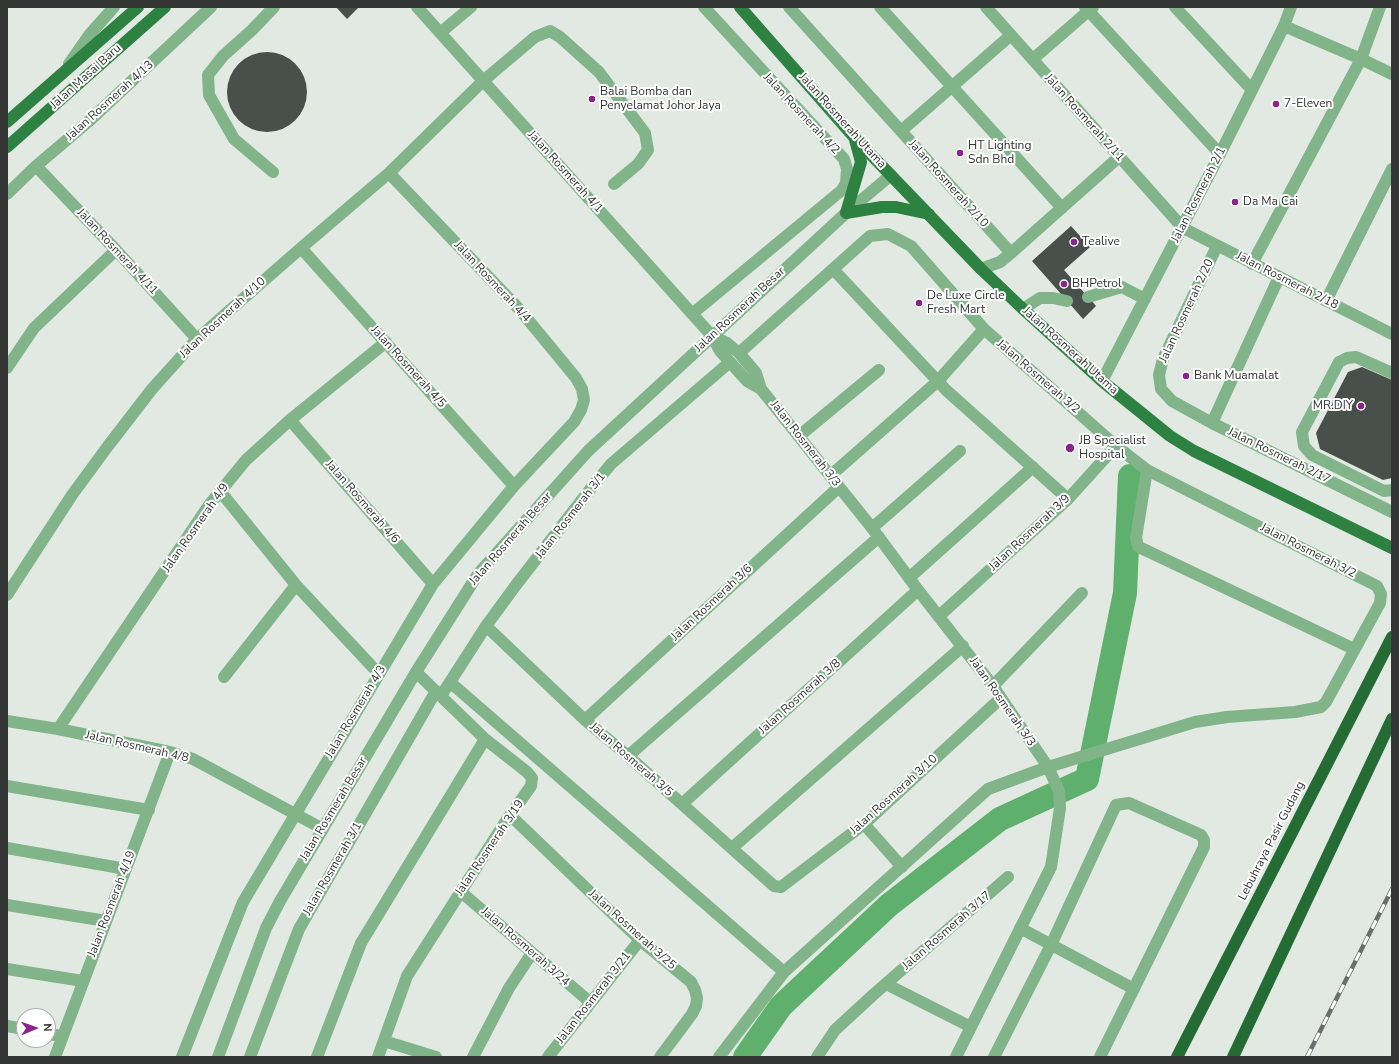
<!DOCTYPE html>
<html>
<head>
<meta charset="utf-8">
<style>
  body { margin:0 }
  #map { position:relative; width:1399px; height:1064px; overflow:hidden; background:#e2e9e3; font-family:"Nunito Sans",sans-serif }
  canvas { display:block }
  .frame { position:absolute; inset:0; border:8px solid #333634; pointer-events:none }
  .north { position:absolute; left:16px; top:1008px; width:40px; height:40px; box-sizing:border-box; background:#fff; border:1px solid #adafae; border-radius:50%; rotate:88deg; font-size:11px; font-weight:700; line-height:16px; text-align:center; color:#333634 }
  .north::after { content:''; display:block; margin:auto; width:14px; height:18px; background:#8a238a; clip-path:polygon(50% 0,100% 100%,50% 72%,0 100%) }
</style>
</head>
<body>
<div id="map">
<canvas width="1399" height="1064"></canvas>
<div class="frame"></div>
<div class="north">N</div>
</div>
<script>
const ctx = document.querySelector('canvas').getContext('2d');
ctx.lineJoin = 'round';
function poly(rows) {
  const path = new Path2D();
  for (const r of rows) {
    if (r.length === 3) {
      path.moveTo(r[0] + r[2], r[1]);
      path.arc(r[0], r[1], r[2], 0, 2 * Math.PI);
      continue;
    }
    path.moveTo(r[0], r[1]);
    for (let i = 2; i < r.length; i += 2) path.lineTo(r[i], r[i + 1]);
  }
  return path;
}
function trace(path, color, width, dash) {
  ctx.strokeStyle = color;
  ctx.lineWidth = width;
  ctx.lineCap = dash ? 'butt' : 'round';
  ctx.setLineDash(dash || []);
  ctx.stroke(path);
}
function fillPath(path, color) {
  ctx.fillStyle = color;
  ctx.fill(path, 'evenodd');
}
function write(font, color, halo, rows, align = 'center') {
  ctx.font = font + ' "Nunito Sans",sans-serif';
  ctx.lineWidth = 4;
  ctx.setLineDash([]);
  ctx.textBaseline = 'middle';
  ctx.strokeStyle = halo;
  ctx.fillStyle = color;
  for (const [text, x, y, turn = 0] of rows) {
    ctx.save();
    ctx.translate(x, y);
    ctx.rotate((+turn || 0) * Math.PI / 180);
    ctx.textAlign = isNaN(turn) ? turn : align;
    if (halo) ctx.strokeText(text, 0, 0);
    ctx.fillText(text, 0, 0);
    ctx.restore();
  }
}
trace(poly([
  [745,1057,781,1006,889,905,1000,819,1087,779,1125,593,1130,476]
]), '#5eb06c', 24);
fillPath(poly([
  [336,7,359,7,347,19],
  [267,92,40],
  [1071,226,1090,247,1064,270,1096,306,1083,319,1032,261],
  [1362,367,1392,380,1392,478,1383,480,1320,449,1316,433,1348,372]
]), '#494f4a');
trace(poly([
  [417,7,712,336,720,351,747,381,761,389],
  [789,7,1011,253],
  [880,7,1062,208],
  [986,7,1183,228,1392,334],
  [1085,7,1220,154],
  [1175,7,1252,90],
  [1284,26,1361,59,1392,74],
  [440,33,471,7],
  [1033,59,1093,7],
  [69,64,90,34,114,7],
  [901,131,1011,35],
  [36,166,116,250,197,339],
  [273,172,234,139,209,95,208,75,223,56,252,30,274,7],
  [7,194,36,166,88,122,211,7],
  [1217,246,1163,359,1159,375,1161,389,1172,401,1212,423,1392,512],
  [301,248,514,486],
  [1252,264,1361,59,1380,7],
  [833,269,946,390,1068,499],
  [981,269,1000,262,1011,253,1119,157],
  [1088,297,1122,287,1145,299],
  [1326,301,1392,169],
  [1023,309,1040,298,1053,298,1067,301],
  [692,314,842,190,846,183,847,169,844,159,704,7],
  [712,336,727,343,739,353,756,373,761,389,872,528,918,590,993,686,1048,767,1059,791,1060,808,1051,867,956,1057],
  [7,368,34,328,116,250],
  [1392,373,1356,357,1347,358,1339,362,1302,432,1304,446,1312,455,1384,491,1392,490],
  [1102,381,1220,154,1284,26,1291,7],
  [290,420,433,584],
  [1212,423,1279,277],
  [799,436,879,370],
  [1147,470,1136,538,1138,546,1141,548,1354,649],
  [830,476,938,381,984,329],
  [220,491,296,585,379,674],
  [872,528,960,451],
  [909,578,1033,467],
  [7,595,72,495,108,446,152,389,197,339,301,248,389,173,483,81,535,37,550,31,560,37,599,72,645,133,648,150,638,164,614,184],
  [939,616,1068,499,1116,446],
  [486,626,585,720,628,756,774,886,781,887,864,824,1001,698],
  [224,677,296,585],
  [451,683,784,972],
  [993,686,1082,593],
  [441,696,486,626,516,585,592,487,611,464,730,362],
  [585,720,839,487],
  [7,721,58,729,170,752,193,759,323,829],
  [58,729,209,505,246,460,290,420,386,342],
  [628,756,879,537],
  [7,786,149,810],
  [682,804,918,590],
  [511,816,640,940,691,982,695,990,697,998,696,1006,692,1014,660,1057],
  [864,824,902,867],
  [7,848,126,869],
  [732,848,963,646],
  [461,892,590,1002],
  [7,905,106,921],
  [1020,928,1134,989],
  [7,969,83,981],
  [886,984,971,1027],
  [7,1026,24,1029],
  [48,1034,62,1036],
  [384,1041,436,1057],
  [55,1057,170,752],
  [182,1057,243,902,433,584,514,486,574,422,581,410,584,400,582,389,576,378,520,310,389,173],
  [218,1057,266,928,280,901,416,672,478,574,588,451,846,213,891,175],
  [250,1057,299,929,436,691],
  [317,1057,361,943,485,739],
  [378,1057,407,976,504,824,531,786,532,778,527,772,485,739,416,672],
  [473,1057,509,988,532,953],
  [548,1057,640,940],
  [719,1057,784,972,988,789,1048,767,1195,722,1227,717,1295,712,1321,707,1326,702,1380,603,1381,594,1377,586,1147,470,1116,446,984,329,911,246,888,234,870,236,739,353],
  [817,1057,835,1030,873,995,1008,877],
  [994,1057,1051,945,1116,805,1129,803,1201,835,1204,840,1204,847,1100,1057]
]), '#81b488', 12);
trace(poly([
  [740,7,854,137,981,269,1023,309,1102,381,1170,436,1194,451,1392,548],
  [7,122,138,7],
  [855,140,861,162,846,213,882,207,896,207,929,214],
  [7,147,165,7]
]), '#2e8241', 12);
trace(poly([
  [1177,1057,1392,637],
  [1233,1057,1392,719]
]), '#246c34', 12);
const rail = poly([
  [1307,1057,1392,889]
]);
trace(rail, '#6a6e6b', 4.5);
trace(rail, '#fff', 3, [9]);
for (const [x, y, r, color] of [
  [592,99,4,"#8a238a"],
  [1276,104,4,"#8a238a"],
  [960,153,4,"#8a238a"],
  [1235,202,4,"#8a238a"],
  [1074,242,4,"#8a238a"],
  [1064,284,4,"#8a238a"],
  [919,303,4,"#8a238a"],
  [1186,376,4,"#8a238a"],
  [1361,406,4,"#8a238a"],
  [1070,448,5,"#8a238a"]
]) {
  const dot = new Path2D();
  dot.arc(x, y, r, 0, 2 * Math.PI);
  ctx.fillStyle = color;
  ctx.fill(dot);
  trace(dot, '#fff', 1.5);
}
write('12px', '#333634', '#fff', [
  ["Jalan Masai Baru",86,77,-42],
  ["Jalan Rosmerah 4/13",110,101,-42],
  ["Jalan Rosmerah 4/2",801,114,47],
  ["Jalan Rosmerah 2/11",1084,118,48],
  ["Jalan Rosmerah Utama",842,121,48],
  ["Jalan Rosmerah 4/1",565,172,48],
  ["Jalan Rosmerah 2/10",948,184,48],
  ["Jalan Rosmerah 2/1",1199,195,-63],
  ["Jalan Rosmerah 4/11",117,252,47],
  ["Jalan Rosmerah 2/18",1287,281,27],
  ["Jalan Rosmerah 4/4",492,282,47],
  ["Jalan Rosmerah Besar",740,310,-43],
  ["Jalan Rosmerah 2/20",1187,311,-65],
  ["Jalan Rosmerah 4/10",223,318,-43],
  ["Jalan Rosmerah Utama",1070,351,42],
  ["Jalan Rosmerah 4/5",408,367,48],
  ["Jalan Rosmerah 3/2",1038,377,41],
  ["Jalan Rosmerah 3/3",805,444,52],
  ["Jalan Rosmerah 2/17",1279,456,26],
  ["Jalan Rosmerah 4/6",362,502,49],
  ["Jalan Rosmerah 3/1",571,516,-52],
  ["Jalan Rosmerah 4/9",196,528,-55],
  ["Jalan Rosmerah 3/9",1030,533,-43],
  ["Jalan Rosmerah Besar",511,539,-49],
  ["Jalan Rosmerah 3/2",1308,551,27],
  ["Jalan Rosmerah 3/6",712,603,-43],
  ["Jalan Rosmerah 3/8",800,697,-42],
  ["Jalan Rosmerah 3/3",1002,702,55],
  ["Jalan Rosmerah 4/3",356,712,-59],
  ["Jalan Rosmerah 4/8",137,747,13],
  ["Jalan Rosmerah 3/5",631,760,41],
  ["Jalan Rosmerah 3/10",894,795,-42],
  ["Jalan Rosmerah Besar",334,809,-59],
  ["Lebuhraya Pasir Gudang",1272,841,-63],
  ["Jalan Rosmerah 3/19",490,848,-56],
  ["Jalan Rosmerah 3/1",333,869,-60],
  ["Jalan Rosmerah 4/19",112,904,-69],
  ["Jalan Rosmerah 3/25",632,930,42],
  ["Jalan Rosmerah 3/17",947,931,-41],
  ["Jalan Rosmerah 3/24",525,947,41],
  ["Jalan Rosmerah 3/21",594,998,-52]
]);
write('12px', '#333634', '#fff', [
  ["Balai Bomba dan",600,92],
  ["Penyelamat Johor Jaya",600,106],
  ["7-Eleven",1284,104],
  ["HT Lighting",968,146],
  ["Sdn Bhd",968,160],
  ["Da Ma Cai",1243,202],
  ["Tealive",1082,242],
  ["BHPetrol",1072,284],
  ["De Luxe Circle",927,296],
  ["Fresh Mart",927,310],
  ["Bank Muamalat",1194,376],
  ["MR.DIY",1353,406,"right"],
  ["JB Specialist",1079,441],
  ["Hospital",1079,455]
], 'left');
</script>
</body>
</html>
